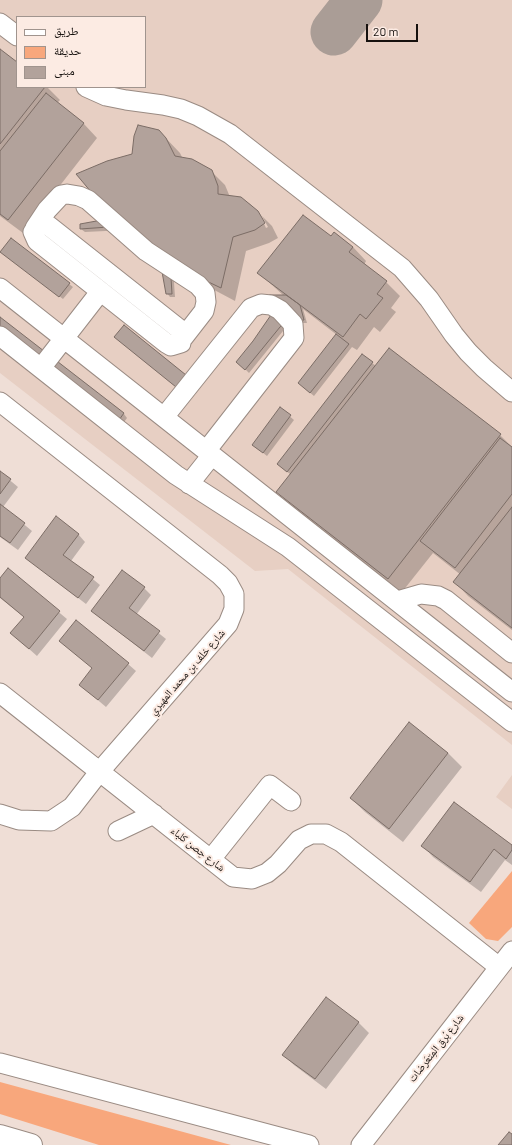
<!DOCTYPE html>
<html>
<head>
<meta charset="utf-8">
<style>
  body { margin:0 }
  #map { position:relative; width:512px; height:1145px; overflow:hidden; background:#efded6; font-family:Barlow,"Noto Naskh Arabic",sans-serif }
  canvas { display:block }
  .legend { position:absolute; left:16px; top:16px; width:130px; height:72px; box-sizing:border-box; background:#fcebe3; border:1px solid #a0948e; margin:0; padding:5px 7px; list-style:none; font-size:12px; color:#16110e }
  .legend li { display:flex; align-items:center; gap:8px; height:20px }
  .legend b { width:20px; border:1px solid #a0948e }
  .scale { position:absolute; left:366px; top:24px; width:52px; height:18px; box-sizing:border-box; border:2px solid #16110e; border-top:0; padding-left:5px; font-size:12px; line-height:14px; white-space:nowrap; color:#16110e; -webkit-text-stroke:3px #fcebe3; paint-order:stroke }
</style>
</head>
<body>
<div id="map">
<canvas width="512" height="1145"></canvas>
<ul class="legend">
<li><b style="height:5px;background:#fff"></b>طريق</li>
<li><b style="height:11px;background:#f8a77c"></b>حديقة</li>
<li><b style="height:11px;background:#b2a29b"></b>مبنى</li>
</ul>
<div class="scale">20 m</div>
</div>
<script>
const ctx = document.querySelector('canvas').getContext('2d');
ctx.lineJoin = 'round';
function fillPath(path, color) {
  ctx.fillStyle = color;
  ctx.fill(path, 'evenodd');
}
function poly(rows) {
  const path = new Path2D();
  for (const r of rows) {
    path.moveTo(r[0], r[1]);
    for (let i = 2; i < r.length; i += 2) path.lineTo(r[i], r[i + 1]);
  }
  return path;
}
function trace(path, color, width, dash) {
  ctx.strokeStyle = color;
  ctx.lineWidth = width;
  ctx.lineCap = dash ? 'butt' : 'round';
  ctx.setLineDash(dash || []);
  ctx.stroke(path);
}
function write(font, color, halo, rows, align = 'center') {
  ctx.font = font + ' Barlow,"Noto Naskh Arabic",sans-serif';
  ctx.lineWidth = 4;
  ctx.setLineDash([]);
  ctx.textBaseline = 'middle';
  ctx.strokeStyle = halo;
  ctx.fillStyle = color;
  for (const [text, x, y, turn = 0] of rows) {
    ctx.save();
    ctx.translate(x, y);
    ctx.rotate((+turn || 0) * Math.PI / 180);
    ctx.textAlign = isNaN(turn) ? turn : align;
    if (halo) ctx.strokeText(text, 0, 0);
    ctx.fillText(text, 0, 0);
    ctx.restore();
  }
}
fillPath(poly([
  [0,0,512,0,512,745,288,569,255,571,0,373],
  [17,17,145,17,145,87,17,87],
  [512,775,512,809,496,797]
]), '#e7cfc3');
fillPath(poly([
  [512,871,512,927,498,941,486,939,469,923],
  [0,1082,231,1145,99,1145,0,1114]
]), '#f8a77c');
fillPath(poly([
  [0,50,17,63,17,87,47,87,60,100,57,103,84,124,97,138,23,233,0,216],
  [159,131,180,153,183,159,211,171,225,185,230,197,240,198,250,204,259,213,266,228,268,227,262,216,272,226,278,238,269,243,246,251,235,301,173,268,175,297,170,297,167,293,161,260,126,230,85,232,81,229,114,219,133,155],
  [331,238,353,247,366,261,364,265,386,282,400,296,391,308,396,312,380,332,374,327,357,350,352,347,314,396,302,386,337,335,303,309,307,323,296,323,283,331,249,373,241,365,284,296,259,273],
  [5,255,69,284,73,287,63,299],
  [0,318,124,414,127,418,118,430],
  [389,349,500,435,512,447,512,630,468,596,455,582,461,575,433,553,402,592,291,506,277,492,291,475,278,464,372,363,376,366],
  [280,408,294,420,267,456,257,448],
  [0,472,18,487,3,507,32,531,18,550,0,537],
  [78,534,85,542,71,561,100,585,86,604,26,558],
  [8,570,67,619,37,656,11,633,24,617,0,598,0,579],
  [144,588,151,595,136,615,166,639,152,658,92,611],
  [128,664,136,671,106,707,80,685],
  [409,723,448,753,462,767,403,842,365,812,351,798],
  [423,846,512,846,512,865,505,860,481,892,433,857],
  [358,1022,369,1033,326,1089,294,1065,284,1055]
]), '#0003');
trace(poly([
  [334,32,359,0]
]), '#aa9d96', 47);
const building = poly([
  [0,49,17,62,17,87,45,87,0,144,0,49],
  [46,93,84,123,8,220,0,214,0,151,46,93],
  [138,125,159,130,166,138,175,156,192,159,212,170,218,186,218,194,241,197,258,211,265,223,255,230,233,237,221,288,194,275,113,218,76,174,107,161,132,154,134,136,138,125],
  [303,215,331,236,334,232,353,247,349,252,387,281,377,294,383,298,366,319,360,314,343,337,257,273,303,215],
  [113,218,123,226,80,229,80,224,113,218],
  [11,238,70,283,59,297,0,252,11,238],
  [159,255,170,262,172,294,166,294,159,255],
  [270,295,286,295,300,305,304,320,286,322,280,327,245,370,236,362,253,341,273,312,270,295],
  [0,317,124,413,114,427,0,339,0,317],
  [124,325,186,375,176,387,114,337,124,325],
  [336,334,349,344,310,393,298,383,336,334],
  [389,348,501,434,388,579,276,492,389,348],
  [362,354,373,362,287,472,277,464,362,354],
  [280,407,291,415,263,453,252,445,280,407],
  [500,438,512,447,512,494,455,568,420,541,500,438],
  [0,471,11,479,0,494,0,471],
  [0,504,25,523,10,543,0,536,0,504],
  [512,507,512,628,453,582,512,507],
  [56,516,79,534,63,555,94,577,78,598,25,558,56,516],
  [8,568,60,611,29,649,10,633,24,617,0,597,0,578,8,568],
  [122,570,145,587,129,608,160,631,144,651,91,611,122,570],
  [76,620,129,663,98,700,79,685,92,668,59,641,76,620],
  [409,722,448,753,389,829,350,798,409,722],
  [454,802,512,845,512,850,506,859,494,849,470,882,421,846,454,802],
  [326,997,359,1022,315,1079,282,1055,326,997],
  [509,1132,512,1134,512,1145,498,1145,509,1132]
]);
fillPath(building, '#b2a29b');
trace(building, '#7c6d66', 1);
const minor = poly([
  [0,23,17,36],
  [86,87,106,96,126,100,163,105,181,109,198,116,230,134,402,268,429,299,454,335,468,352,484,368,512,392],
  [39,224,44,224,49,226,178,328,182,332,181,343,171,346,166,343,37,241,33,232,39,224],
  [35,228,47,210,61,195,67,194,79,196,88,200,146,251,198,285,205,293,206,302,204,311,183,338],
  [0,288,512,692],
  [0,336,176,475,288,547,512,722],
  [41,368,100,292],
  [0,402,220,575,228,583,234,594,234,609,228,624,100,771,72,807,51,821,19,820,0,814],
  [164,417,251,308,261,304,271,305,280,310,293,324,294,338,206,451],
  [189,484,212,455],
  [397,601,421,594,438,596,446,600,512,653],
  [0,693,233,877,252,879,267,873,278,864,299,840,311,834,326,834,341,842,499,967],
  [118,831,154,814],
  [211,859,270,785,291,801],
  [0,1063,309,1145],
  [361,1145,512,951]
]);
const major = poly([
  [0,1136,31,1145]
]);
trace(minor, '#9a8b83', 21);
trace(major, '#9a8b83', 24);
trace(minor, '#fff', 19);
trace(major, '#fff', 22);
write('11px', '#16110e', '#fcebe3', [
  ["شارع خلف بن محمد المهيري",187,672,-49],
  ["شارع حِصن كلباء",198,849,38],
  ["شارع بُرق المِتعَرضات",436,1048,-52]
]);
</script>
</body>
</html>
